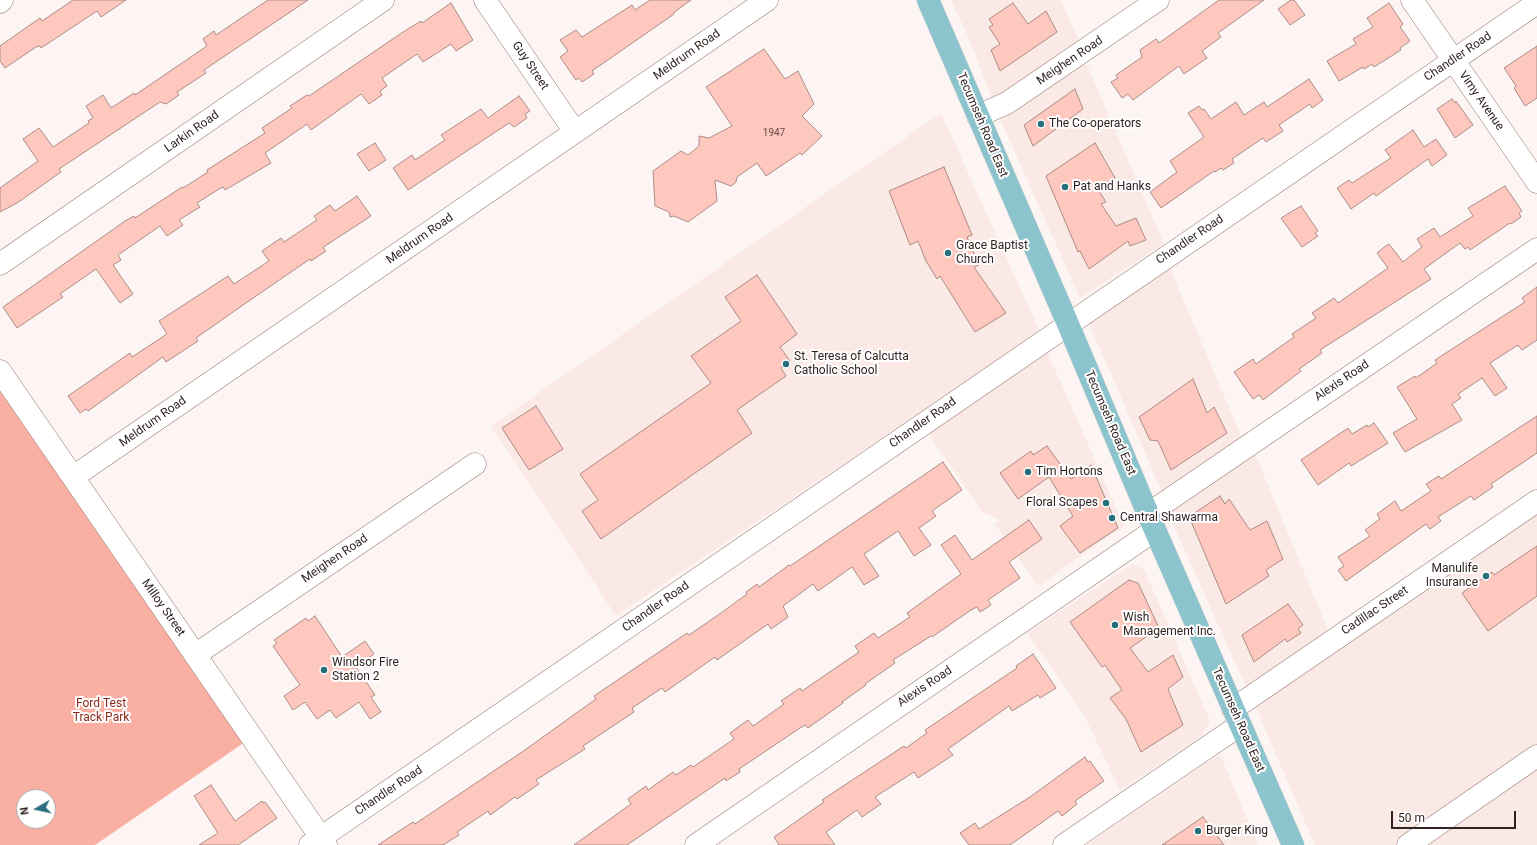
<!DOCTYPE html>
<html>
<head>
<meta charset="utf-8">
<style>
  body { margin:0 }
  #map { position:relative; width:1537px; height:845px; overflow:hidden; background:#fcf5f4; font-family:Roboto,sans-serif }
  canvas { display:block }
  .north { position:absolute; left:16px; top:789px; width:40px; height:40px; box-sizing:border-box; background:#fff; border:1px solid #aca7a6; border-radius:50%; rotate:261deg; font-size:11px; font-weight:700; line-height:16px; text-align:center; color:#302421 }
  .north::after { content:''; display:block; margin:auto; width:14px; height:18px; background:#276f7b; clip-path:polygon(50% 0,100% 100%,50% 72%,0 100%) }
  .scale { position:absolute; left:1391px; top:811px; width:125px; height:18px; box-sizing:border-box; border:2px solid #302421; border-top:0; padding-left:5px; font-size:12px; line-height:14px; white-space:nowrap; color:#302421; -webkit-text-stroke:3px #fff; paint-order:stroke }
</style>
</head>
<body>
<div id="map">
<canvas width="1537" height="845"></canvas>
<div class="north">N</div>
<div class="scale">50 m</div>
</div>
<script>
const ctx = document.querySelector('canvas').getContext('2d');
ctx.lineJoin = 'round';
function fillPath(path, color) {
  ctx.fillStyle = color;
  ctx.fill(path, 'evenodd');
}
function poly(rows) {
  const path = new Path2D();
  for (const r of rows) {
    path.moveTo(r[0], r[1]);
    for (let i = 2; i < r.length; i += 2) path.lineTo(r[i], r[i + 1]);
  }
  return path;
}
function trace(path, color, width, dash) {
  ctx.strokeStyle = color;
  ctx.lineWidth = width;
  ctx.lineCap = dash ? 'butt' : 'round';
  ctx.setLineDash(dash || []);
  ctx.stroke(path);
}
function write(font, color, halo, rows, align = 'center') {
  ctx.font = font + ' Roboto,sans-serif';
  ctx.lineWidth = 4;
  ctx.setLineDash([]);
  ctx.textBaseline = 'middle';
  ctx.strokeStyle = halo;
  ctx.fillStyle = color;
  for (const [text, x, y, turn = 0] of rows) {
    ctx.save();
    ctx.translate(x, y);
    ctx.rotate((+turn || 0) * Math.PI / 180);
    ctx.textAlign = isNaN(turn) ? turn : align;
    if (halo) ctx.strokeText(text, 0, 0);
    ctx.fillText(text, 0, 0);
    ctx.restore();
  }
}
fillPath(poly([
  [951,0,1061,0,1081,46,993,101,970,41],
  [1084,58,1164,244,1080,298,1000,119],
  [941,113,1040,332,616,616,491,426],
  [1168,264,1242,438,1163,494,1088,321],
  [1047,351,1124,526,1038,586,995,524,1001,520,982,512,928,433],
  [1255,454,1328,630,1246,687,1168,513],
  [1537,513,1537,845,1315,845,1255,706,1446,578],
  [1132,564,1144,569,1210,721,1201,737,1120,790,1083,713,1027,633],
  [1220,754,1258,845,1086,845,1130,815]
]), '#fbe9e5');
fillPath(poly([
  [0,384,245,742,95,845,0,845],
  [24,797,48,797,48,821,24,821]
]), '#f9afa1');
const building = poly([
  [73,0,126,0,101,17,97,11,41,48,40,46,36,47,5,68,0,61,0,46,40,18,42,21,73,0],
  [268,0,308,0,204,70,206,73,177,92,179,95,166,104,160,102,59,169,61,172,17,203,0,212,0,188,38,161,23,139,39,128,53,147,89,123,88,121,93,118,86,106,103,95,111,108,134,93,135,95,207,46,203,39,214,31,216,35,268,0],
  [650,0,691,0,673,13,674,14,592,71,594,74,582,82,579,78,576,80,560,57,568,51,560,40,576,30,582,37,632,5,635,10,650,0],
  [1219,0,1264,0,1218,33,1221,37,1202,51,1207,58,1184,74,1179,66,1133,100,1128,94,1122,98,1111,82,1118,78,1116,75,1142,57,1140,50,1156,39,1159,43,1219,0],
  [1291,0,1294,0,1305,15,1290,25,1278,9,1291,0],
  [451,3,473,40,456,51,451,44,423,62,417,54,382,78,387,86,380,91,382,95,369,104,361,94,311,130,307,124,265,153,271,163,225,190,223,187,219,189,197,203,200,207,179,220,183,225,167,236,160,226,118,255,121,260,113,265,133,294,120,303,96,269,60,294,63,297,17,328,3,307,125,221,134,216,135,218,182,187,183,188,208,172,207,170,265,133,262,128,292,108,290,106,307,95,309,96,403,32,421,21,422,23,451,3],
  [1013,3,1028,24,1046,11,1057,32,1000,71,991,50,1000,44,989,27,993,25,989,19,1013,3],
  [1389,3,1403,24,1400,27,1410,41,1400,48,1401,50,1374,67,1372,64,1364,69,1363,67,1339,81,1327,61,1356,44,1353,39,1373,27,1367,18,1389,3],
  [1537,46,1537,98,1525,106,1514,88,1516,86,1504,68,1537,46],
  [764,49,785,79,798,71,814,104,802,116,822,136,802,155,800,153,766,176,757,163,737,177,736,182,731,186,715,180,717,201,688,222,674,216,670,217,669,212,655,206,653,171,681,151,688,155,699,146,699,136,709,138,732,126,706,87,764,49],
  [1309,79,1323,100,1312,108,1310,104,1279,125,1283,131,1266,142,1263,138,1232,159,1234,163,1223,170,1221,168,1215,172,1214,171,1161,208,1150,192,1177,172,1170,161,1204,137,1188,113,1199,106,1202,110,1204,109,1211,119,1236,102,1244,115,1264,102,1267,107,1309,79],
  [1075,89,1083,109,1033,146,1024,125,1075,89],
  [519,96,530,111,525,114,527,118,514,127,509,123,408,190,393,168,412,155,415,160,445,140,441,135,481,109,488,118,519,96],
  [1452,99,1455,103,1456,101,1473,125,1455,138,1437,109,1452,99],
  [1413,130,1424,147,1436,139,1447,155,1432,166,1428,159,1376,196,1374,193,1351,209,1337,188,1349,180,1352,183,1391,158,1385,150,1413,130],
  [375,143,386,160,369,171,357,154,375,143],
  [1095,143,1115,178,1099,191,1106,202,1101,204,1116,226,1136,218,1146,240,1130,246,1128,241,1089,269,1080,251,1078,252,1046,176,1095,143],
  [944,167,972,235,967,237,979,265,974,267,1006,313,975,332,940,276,937,279,926,261,918,241,910,245,889,191,944,167],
  [1505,186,1522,211,1519,213,1521,217,1511,224,1510,223,1470,250,1468,247,1465,249,1460,243,1424,269,1431,279,1320,350,1322,353,1299,369,1301,371,1263,400,1259,395,1253,399,1234,372,1253,359,1256,364,1294,337,1292,334,1316,318,1312,313,1334,298,1338,303,1388,268,1377,253,1383,248,1389,244,1403,262,1422,247,1417,239,1434,228,1440,237,1473,216,1468,208,1505,186],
  [357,196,371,216,325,246,323,248,326,251,311,261,310,259,243,305,196,338,198,341,166,362,163,357,88,411,86,409,80,413,68,396,130,353,132,357,167,334,159,321,228,276,234,284,269,261,262,251,281,238,284,242,317,220,314,216,330,205,335,211,357,196],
  [1301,206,1318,231,1315,233,1318,236,1302,247,1281,218,1301,206],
  [757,275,797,334,780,347,790,361,781,368,786,376,737,410,752,433,601,539,582,511,598,500,580,474,711,383,691,356,741,321,725,297,757,275],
  [1537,287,1537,340,1522,350,1518,345,1490,363,1507,388,1495,396,1482,378,1458,394,1461,398,1452,404,1462,420,1405,452,1393,433,1417,419,1397,387,1415,376,1416,378,1437,363,1435,360,1525,302,1522,298,1537,287],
  [1193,379,1207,413,1214,407,1227,433,1171,470,1158,441,1150,440,1139,417,1193,379],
  [536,406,563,449,529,470,502,428,536,406],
  [1537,416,1537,453,1491,484,1493,487,1474,500,1471,496,1438,517,1441,521,1430,529,1426,524,1346,581,1338,570,1344,566,1338,557,1370,536,1365,530,1380,519,1377,514,1395,501,1401,511,1431,491,1426,484,1439,476,1441,479,1537,416],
  [1374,423,1388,443,1351,466,1349,463,1318,485,1301,460,1348,428,1352,434,1367,425,1368,427,1374,423],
  [1047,446,1071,479,1091,465,1118,528,1080,553,1060,526,1073,516,1049,477,1018,499,1000,473,1031,451,1033,455,1047,446],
  [943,462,962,490,932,511,936,516,919,528,931,545,914,556,898,531,864,554,879,576,864,585,852,567,818,591,813,584,783,606,788,617,771,629,768,624,717,660,715,657,665,692,662,688,632,708,634,712,583,746,585,749,536,780,539,784,517,799,515,797,490,815,488,811,457,832,459,835,443,845,378,845,413,822,415,824,522,752,596,699,594,696,687,633,689,635,721,613,747,594,746,592,757,584,759,587,789,565,790,566,943,462],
  [1220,496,1225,504,1229,499,1250,530,1267,521,1283,559,1266,570,1269,576,1226,604,1191,521,1193,514,1220,496],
  [1029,520,1042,539,1009,562,1020,578,988,600,991,605,980,612,977,607,971,610,932,637,931,636,893,660,895,663,865,684,866,685,842,702,843,703,808,728,805,725,800,728,739,769,740,772,726,781,725,778,627,845,574,845,631,804,628,799,646,786,648,790,673,772,676,775,691,765,693,767,734,739,730,733,748,720,753,726,784,704,781,701,800,688,802,691,859,652,855,646,874,633,878,638,910,617,907,613,961,574,941,545,955,535,972,560,1029,520],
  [1537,546,1537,596,1488,631,1462,593,1492,572,1494,575,1537,546],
  [1129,580,1138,583,1159,628,1130,648,1148,672,1173,655,1183,677,1168,689,1183,725,1141,752,1126,719,1110,698,1122,690,1105,665,1102,667,1070,622,1129,580],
  [1288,604,1303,625,1298,629,1301,633,1287,642,1285,639,1254,662,1242,635,1288,604],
  [315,616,342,657,365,641,374,654,356,667,375,695,371,697,381,712,370,719,359,702,336,718,330,710,317,719,305,702,293,710,284,696,300,685,273,646,277,643,274,640,306,618,308,621,315,616],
  [1033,654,1056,688,1040,698,1038,695,1012,711,1009,706,948,749,953,755,918,778,914,772,875,797,881,804,862,817,857,810,826,832,835,845,779,845,774,837,824,802,822,800,904,746,906,748,927,733,925,730,1017,668,1016,666,1033,654],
  [1085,757,1088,762,1090,761,1104,781,1075,801,1077,804,1062,816,1058,811,1010,845,969,845,960,833,975,823,979,829,1030,797,1085,757],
  [211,785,235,821,262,801,263,803,265,802,277,818,238,845,199,845,218,833,194,796,211,785],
  [1203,817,1224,845,1162,845,1203,817]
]);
fillPath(building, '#fec8be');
trace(building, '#ac8c86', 1);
const minor = poly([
  [485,0,575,132],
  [1412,0,1537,182],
  [0,2,2,0],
  [978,116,1007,103,1158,0],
  [0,264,383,0],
  [0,371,326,845],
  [73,477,767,0],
  [1148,514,1537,249],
  [195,655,475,464],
  [1233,709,1537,501],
  [310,845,1537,3],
  [696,845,1155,530],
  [1064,845,1240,725],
  [1408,845,1537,756]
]);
const major = poly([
  [928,0,1068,324,1148,514,1293,845]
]);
trace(minor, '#997b74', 23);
trace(major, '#d6d3d3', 23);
trace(minor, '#fff', 22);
trace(major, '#8bc4cd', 22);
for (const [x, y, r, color] of [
  [1041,124,4,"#276f7b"],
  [1065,187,4,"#276f7b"],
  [948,253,4,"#276f7b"],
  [786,364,4,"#276f7b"],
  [1028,472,4,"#276f7b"],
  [1106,503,4,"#276f7b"],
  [1112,518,4,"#276f7b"],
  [1486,576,4,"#276f7b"],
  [1115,625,4,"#276f7b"],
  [324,670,4,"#276f7b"],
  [1198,831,4,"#276f7b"]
]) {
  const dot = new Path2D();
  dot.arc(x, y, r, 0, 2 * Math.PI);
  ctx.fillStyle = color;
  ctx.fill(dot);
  trace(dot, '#fff', 1.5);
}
write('10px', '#644d48', null, [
  ["1947",774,133]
]);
write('12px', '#302421', '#fff', [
  ["Meldrum Road",687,55,-35],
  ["Chandler Road",1458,57,-34],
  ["Meighen Road",1070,61,-34],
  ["Guy Street",530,66,56],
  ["Vimy Avenue",1481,101,55],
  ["Tecumseh Road East",982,125,67],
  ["Larkin Road",192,132,-35],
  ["Meldrum Road",420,239,-35],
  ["Chandler Road",1190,240,-34],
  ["Alexis Road",1342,381,-34],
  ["Meldrum Road",153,422,-35],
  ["Chandler Road",923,423,-35],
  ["Tecumseh Road East",1110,423,67],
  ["Meighen Road",335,559,-34],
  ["Chandler Road",656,607,-35],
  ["Milloy Street",163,608,55],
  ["Cadillac Street",1375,611,-34],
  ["Alexis Road",925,687,-34],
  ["Tecumseh Road East",1238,720,66],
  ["Chandler Road",389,791,-34]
]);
write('12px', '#302421', '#fff', [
  ["The Co-operators",1049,124],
  ["Pat and Hanks",1073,187],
  ["Grace Baptist",956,246],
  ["Church",956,260],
  ["St. Teresa of Calcutta",794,357],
  ["Catholic School",794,371],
  ["Tim Hortons",1036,472],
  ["Floral Scapes",1098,503,"right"],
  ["Central Shawarma",1120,518],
  ["Manulife",1478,569,"right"],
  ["Insurance",1478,583,"right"],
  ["Wish",1123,618],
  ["Management Inc.",1123,632],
  ["Windsor Fire",332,663],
  ["Station 2",332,677],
  ["Burger King",1206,831]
], 'left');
write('12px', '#8b291b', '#fff', [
  ["Ford Test",101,704],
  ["Track Park",101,718]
]);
</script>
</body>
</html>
